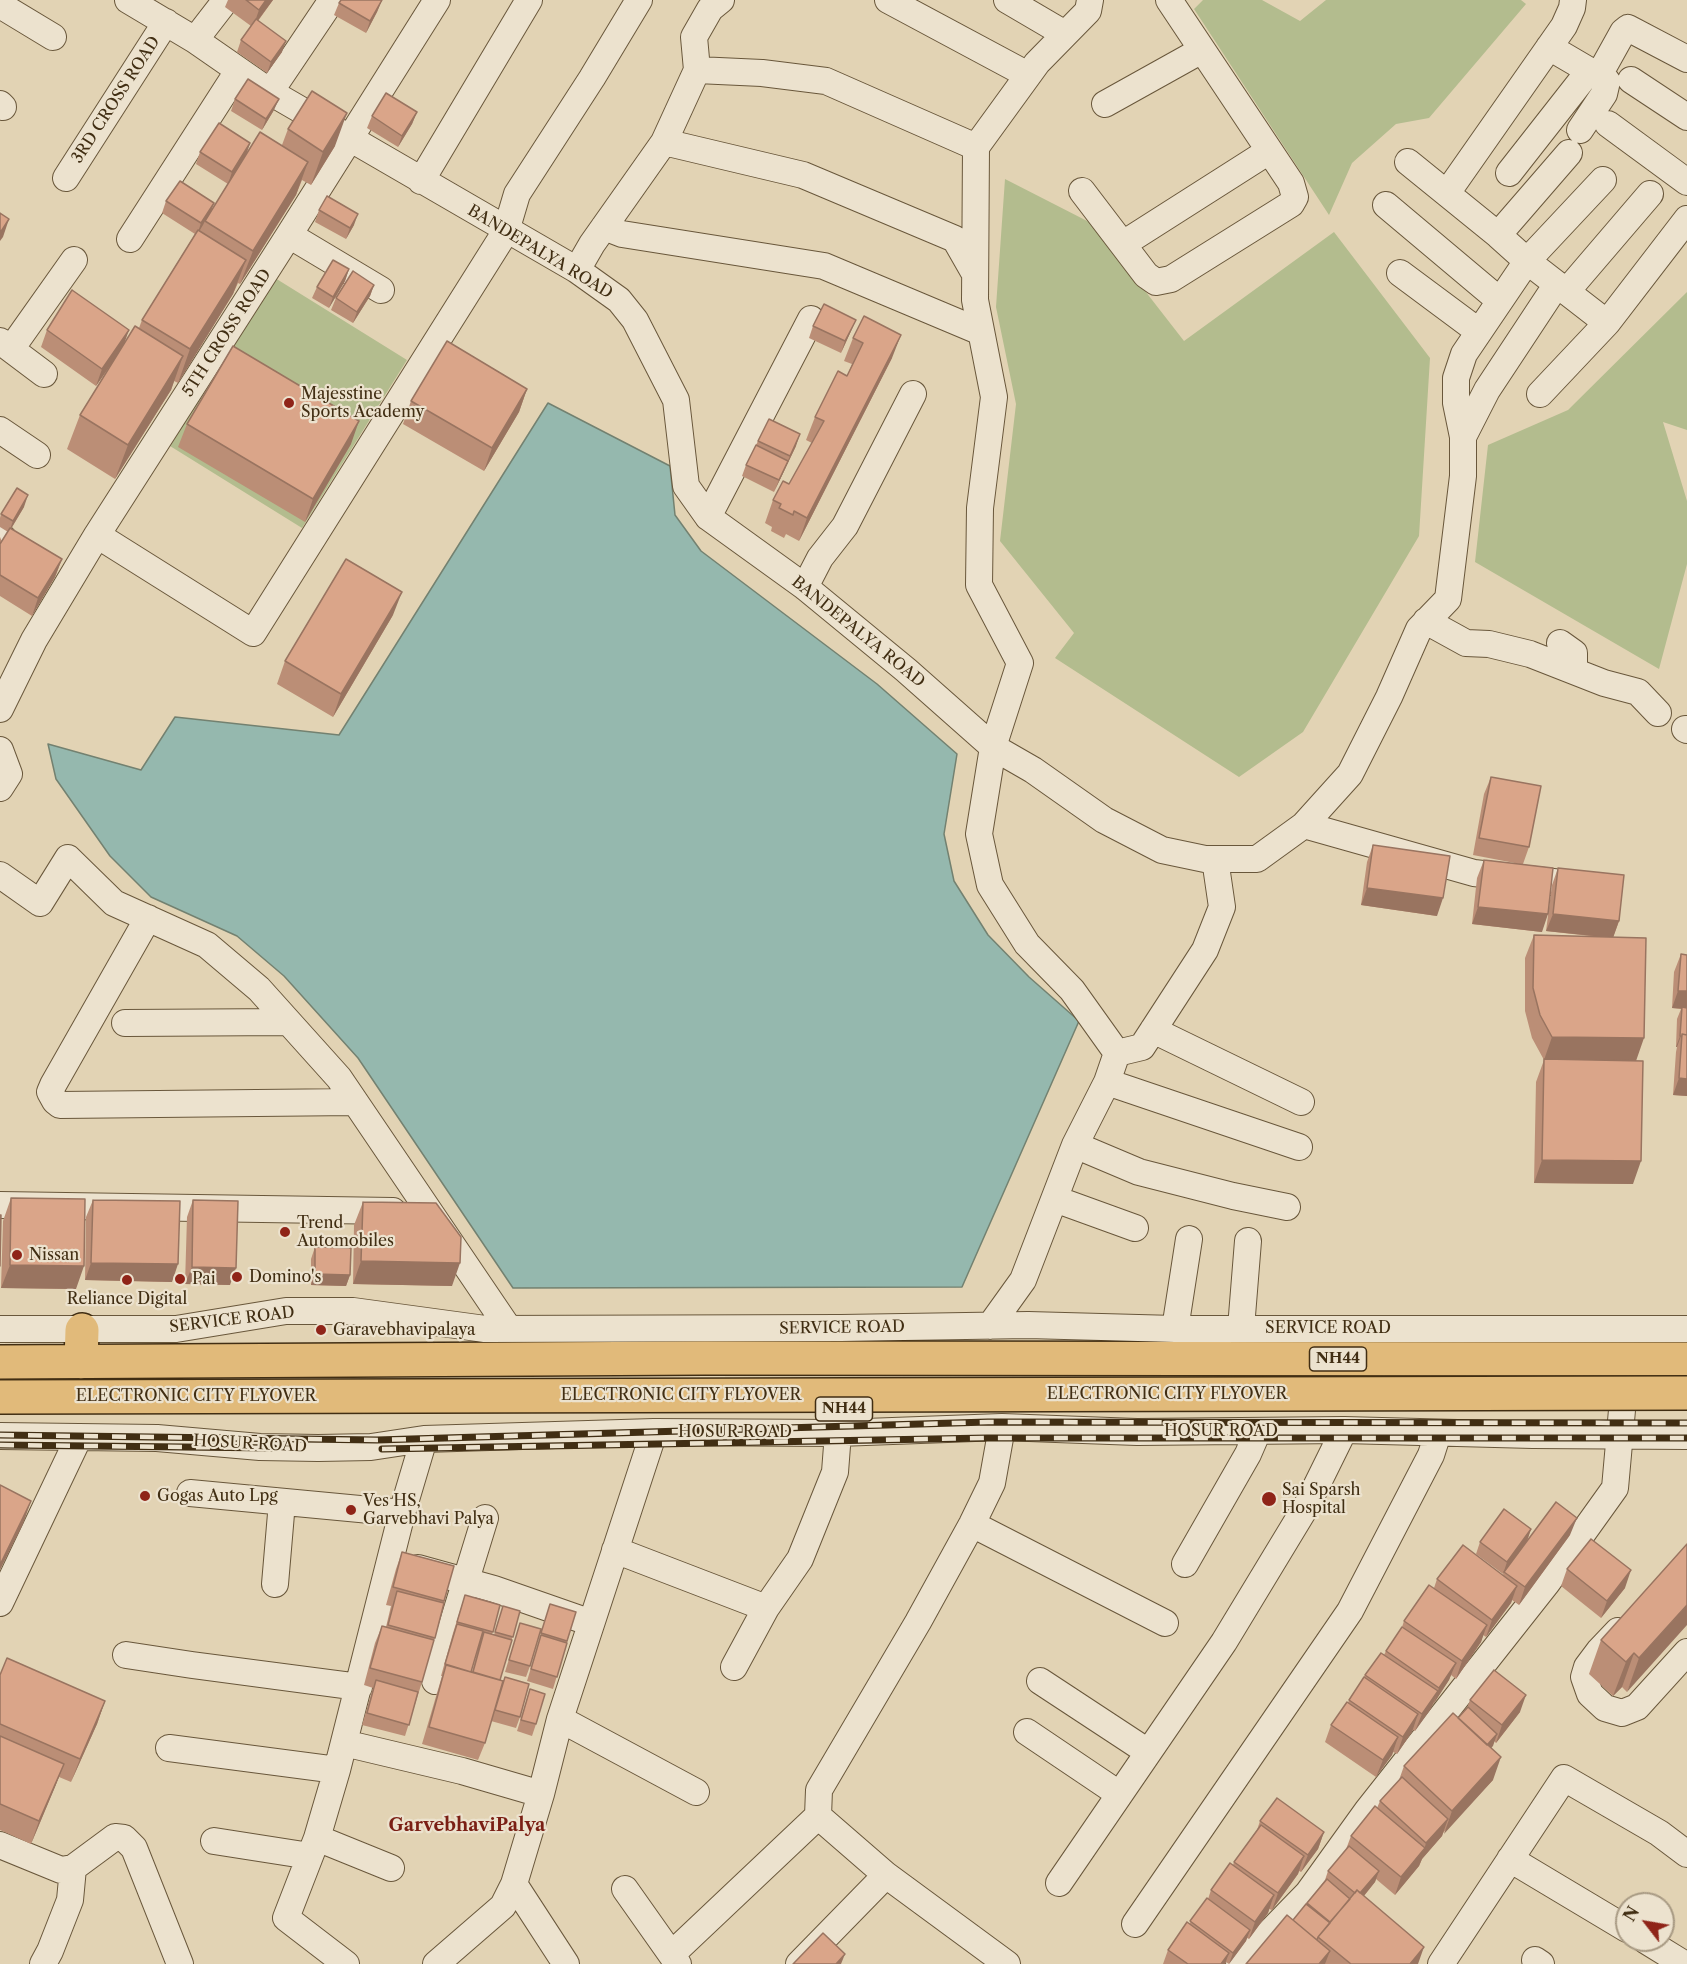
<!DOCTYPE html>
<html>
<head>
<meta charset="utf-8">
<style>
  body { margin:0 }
  #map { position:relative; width:1687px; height:1964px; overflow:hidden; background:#e2d3b4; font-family:"Libre Caslon Text",serif }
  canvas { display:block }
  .north { position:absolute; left:1615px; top:1892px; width:60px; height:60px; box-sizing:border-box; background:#ece2ce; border:2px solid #a89a83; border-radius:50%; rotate:301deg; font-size:16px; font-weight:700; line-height:24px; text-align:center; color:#412e13 }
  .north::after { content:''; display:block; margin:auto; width:21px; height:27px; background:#8f2418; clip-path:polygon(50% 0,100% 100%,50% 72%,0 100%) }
</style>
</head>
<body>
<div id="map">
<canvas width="1687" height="1964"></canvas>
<div class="north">N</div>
</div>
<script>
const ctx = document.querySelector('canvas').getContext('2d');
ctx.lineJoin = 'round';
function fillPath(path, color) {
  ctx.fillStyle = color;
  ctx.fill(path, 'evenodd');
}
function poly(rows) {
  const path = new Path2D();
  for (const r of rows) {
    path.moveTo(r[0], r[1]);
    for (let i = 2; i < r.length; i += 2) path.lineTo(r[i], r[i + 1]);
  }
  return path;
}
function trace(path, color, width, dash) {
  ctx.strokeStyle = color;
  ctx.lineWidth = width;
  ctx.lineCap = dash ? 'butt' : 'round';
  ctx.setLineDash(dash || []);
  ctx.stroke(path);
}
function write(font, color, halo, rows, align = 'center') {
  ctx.font = font + ' "Libre Caslon Text",serif';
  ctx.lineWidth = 4.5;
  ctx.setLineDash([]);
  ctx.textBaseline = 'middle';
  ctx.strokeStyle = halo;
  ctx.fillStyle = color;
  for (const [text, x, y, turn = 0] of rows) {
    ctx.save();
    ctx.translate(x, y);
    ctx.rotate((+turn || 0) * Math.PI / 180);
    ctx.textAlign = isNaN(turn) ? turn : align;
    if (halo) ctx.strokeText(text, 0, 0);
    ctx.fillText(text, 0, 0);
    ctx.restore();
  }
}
fillPath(poly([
  [1203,0,1262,0,1300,21,1326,0,1521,0,1526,4,1429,118,1396,124,1352,163,1329,215,1194,9],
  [1005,179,1093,224,1184,341,1334,232,1430,358,1419,536,1303,732,1239,777,1055,658,1074,633,1000,541,1016,404,996,307],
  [275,278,407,360,302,528,170,446],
  [1687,292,1687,430,1663,422,1687,501,1687,564,1659,669,1475,562,1488,445,1568,410]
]), '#b3bc8e');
const water = poly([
  [548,403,670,466,675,515,701,551,877,684,957,754,944,834,954,881,988,935,1029,977,1079,1021,962,1287,513,1288,358,1058,284,976,237,936,151,897,110,856,56,779,48,744,141,770,175,717,339,735,548,403]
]);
fillPath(water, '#95b8ae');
trace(water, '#738170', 1.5);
const minor = poly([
  [128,0,195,40,270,92,577,270,619,300,635,320,676,400,686,486,708,517,805,587,906,670,993,747,1033,770,1104,820,1162,850,1205,859,1257,859,1304,825,1350,774,1389,697,1419,629,1448,599,1463,476,1463,437,1456,403,1456,378,1464,354,1527,261,1603,180],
  [888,0,1028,75],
  [1007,0,1065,34],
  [0,5,53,37],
  [195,40,226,0],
  [1549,47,1607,81,1604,94,1580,130],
  [697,70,762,73,826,81,976,147],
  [1598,77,1623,32,1628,28,1687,59],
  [1631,80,1687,117],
  [270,92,332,0],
  [0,104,3,107],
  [1105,104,1202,50],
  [1608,124,1687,182],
  [664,142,803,175,955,239,975,274],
  [1408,162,1498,235,1527,261,1607,323,1687,219],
  [1509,173,1589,71],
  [66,178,166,22],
  [421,181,529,0],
  [1082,191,1146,275,1156,282,1171,279,1291,204,1295,197,1291,183,1169,0],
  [1447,193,1564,26,1572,8,1573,0],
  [1386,205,1499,300],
  [604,227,622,234,824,266,981,332],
  [289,235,381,290],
  [1498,235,1569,153],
  [130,239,238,71],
  [1123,244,1269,151],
  [577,270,592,244,664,142,697,70,694,37,710,9,721,0],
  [1400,273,1478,331],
  [1567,291,1650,194],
  [0,341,44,374],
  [11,349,74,260],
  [1540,394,1607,323],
  [0,430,37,455],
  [1463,437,1487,390,1557,284],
  [708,517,811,319],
  [97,535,253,633,506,231,517,194,592,78,639,0],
  [0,536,3,538],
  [805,587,820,558,845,526,913,394],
  [1426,621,1466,643,1489,644,1530,654,1604,683,1638,692,1658,713],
  [1560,643,1574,653,1574,671],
  [0,709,34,640,97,535,289,235,437,0],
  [1685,729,1687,730],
  [0,750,9,774,0,788],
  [1304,825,1474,873,1588,886],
  [0,875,40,903,68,858,114,903,207,945,259,989,339,1078,509,1329],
  [148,918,53,1085,50,1092,55,1101,60,1105,355,1102],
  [125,1023,288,1022],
  [1153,1030,1301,1102],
  [1117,1053,1142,1047,1205,950,1222,907,1215,859],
  [1107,1082,1299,1147],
  [1075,1145,1139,1172,1233,1196,1287,1207],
  [1055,1199,1135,1228],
  [0,1205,393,1211],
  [990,1326,1023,1280,1075,1145,1107,1082,1117,1053,1072,990,1027,944,990,885,979,834,993,747,1020,663,979,585,980,508,994,397,975,300,976,147,1037,63,1088,11,1090,0],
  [1241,1328,1248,1241],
  [0,1329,176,1329,286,1311,353,1311,485,1329,841,1328,1028,1325,1175,1329,1687,1329],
  [1175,1329,1189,1239],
  [1002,1427,992,1483,972,1524,918,1622,819,1790,818,1816,886,1875,1007,1964],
  [0,1436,157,1438,260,1447,318,1448,371,1447,424,1439,654,1432,838,1433,1002,1427,1137,1432,1344,1430,1533,1435,1687,1436],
  [190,1493,402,1513],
  [972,1524,1165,1623],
  [615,1550,766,1608,800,1559,835,1472,838,1433],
  [1185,1564,1248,1454,1258,1431],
  [418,1568,494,1589,580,1619],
  [275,1584,282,1502],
  [0,1603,79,1437],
  [1618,1631,1599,1651,1587,1667,1584,1677,1590,1694,1605,1708,1622,1713,1637,1707,1687,1652],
  [126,1655,192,1665,359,1687],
  [734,1667,766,1608],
  [435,1681,485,1518],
  [1040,1681,1148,1752],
  [560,1719,696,1792],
  [1027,1732,1119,1794],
  [344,1743,462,1771,541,1794],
  [169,1748,337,1770],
  [317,1838,391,1868],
  [214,1841,310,1856],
  [0,1845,61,1870,73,1868,115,1837,124,1838,134,1848,180,1964],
  [1510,1859,1627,1929],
  [1059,1883,1224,1642,1307,1505,1344,1430],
  [514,1884,566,1964],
  [625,1889,678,1964],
  [1135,1924,1350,1611,1431,1455,1438,1433],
  [1645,1940,1684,1964],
  [672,1954,818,1816],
  [1535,1960,1541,1964],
  [43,1964,50,1951,70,1900,73,1868],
  [346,1964,286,1918,317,1838,337,1770,402,1513,424,1439],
  [436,1964,503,1906,514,1884,541,1794,560,1719,654,1432],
  [799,1964,886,1875],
  [1239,1964,1308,1893,1367,1811,1547,1583,1615,1488,1622,1410],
  [1441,1964,1564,1778,1659,1833,1687,1854]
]);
const highway = poly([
  [0,1362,705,1358,1687,1359],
  [81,1362,82,1330]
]);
trace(minor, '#69573b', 28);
trace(highway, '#412e13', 36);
trace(minor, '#ece2ce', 26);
trace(highway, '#e1ba7a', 33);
const rail = poly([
  [0,1435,377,1440,988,1422,1687,1423],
  [0,1445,274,1448],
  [382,1449,987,1438,1687,1438]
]);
trace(rail, '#412e13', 7);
trace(rail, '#ece2ce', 4.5, [14]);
const highwayBridge = poly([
  [0,1397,1687,1393]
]);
trace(highwayBridge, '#412e13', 36, []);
trace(highwayBridge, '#e1ba7a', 33);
fillPath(poly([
  [228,0,273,0,258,21,282,52,267,73,237,52,241,40,251,26,225,7],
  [382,0,377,12,366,33,334,15,339,3],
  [235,99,274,110,262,130,231,111],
  [417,112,412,124,398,147,367,128,372,116],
  [288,129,335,146,311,185,302,180,296,195,240,284,238,283,233,294,178,383,174,381,171,390,115,479,67,449,80,415,115,359,96,386,41,347,47,330,124,344,139,328,142,320,195,234,162,213,166,201,212,209,282,145],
  [250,143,246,155,228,184,196,164,200,152],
  [319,210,354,225,346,239,315,222],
  [349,269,345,281,329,308,312,298,317,287],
  [374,285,370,296,353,323,331,310,336,298],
  [856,320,841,353,809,338,813,326],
  [853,338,892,358,799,541,786,534,784,538,771,531,772,527,765,523,773,500,789,484,812,443,806,440,815,417,847,376,852,364,844,361],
  [527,389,519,412,484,471,403,424,411,401],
  [187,424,351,444,305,522,178,447],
  [758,441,796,446,774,492,742,476,746,465],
  [24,507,11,529,62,559,55,577,32,616,0,596,0,537,2,542,8,532,0,527,0,518,1,514],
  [393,615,333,717,277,684,285,661],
  [1491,777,1529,847,1523,864,1542,932,1472,924,1477,878,1484,860,1520,864,1473,855,1484,794],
  [1373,845,1437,916,1361,905,1367,862],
  [1558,868,1619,921,1613,937,1636,1061,1633,1184,1534,1183,1536,1082,1544,1060,1532,1038,1525,1011,1525,958,1534,935,1599,937,1546,931,1552,885],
  [1681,954,1687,955,1687,1096,1673,1095,1676,1052,1677,1047,1676,1047,1677,1019,1681,1009,1672,1008,1674,972],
  [11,1198,76,1289,1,1288,3,1221],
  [93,1200,172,1282,85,1280,86,1217],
  [193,1200,230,1285,185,1284,187,1217],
  [363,1202,452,1286,353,1284,354,1225],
  [315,1247,350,1275,346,1286,311,1285,311,1259],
  [1531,1529,1527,1541,1503,1574,1476,1554,1480,1542],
  [1570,1535,1519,1605,1512,1600,1511,1603,1486,1637,1483,1635,1481,1642,1456,1679,1451,1675,1449,1680,1415,1731,1413,1730,1397,1754,1393,1752,1392,1755,1376,1777,1325,1742,1331,1725,1348,1703,1349,1700,1365,1675,1384,1655,1386,1651,1402,1627,1404,1621,1434,1588,1437,1579,1503,1575,1504,1572],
  [1687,1544,1627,1692,1622,1687,1613,1696,1589,1674,1601,1640],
  [402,1552,454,1566,422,1682,405,1736,362,1725,373,1688,364,1685,375,1643,382,1626,386,1627,391,1606,386,1605,396,1569],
  [1567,1569,1625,1588,1601,1618,1561,1586],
  [465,1595,500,1605,492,1634,494,1635,503,1606,520,1611,500,1680,485,1743,478,1760,422,1744,442,1676,441,1676,453,1633],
  [480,1641,481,1641,472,1672,471,1672],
  [550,1604,576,1612,553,1689,527,1681],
  [520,1623,530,1666,526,1677,505,1672],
  [0,1675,105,1701,97,1724,71,1782,59,1777,31,1844,0,1830],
  [505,1677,520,1717,516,1728,491,1721],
  [530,1689,536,1724,532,1736,517,1731],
  [1470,1700,1520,1712,1496,1743,1494,1741,1491,1748,1493,1780,1443,1833,1442,1836,1422,1859,1419,1866,1395,1895,1376,1879,1375,1882,1364,1896,1418,1964,1246,1964,1293,1920,1325,1880,1328,1871,1345,1852,1351,1836,1377,1808,1380,1801,1399,1780,1404,1766,1458,1718,1467,1708],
  [1260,1821,1324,1832,1318,1849,1301,1872,1299,1871,1298,1874,1272,1910,1269,1909,1268,1913,1249,1939,1247,1938,1246,1941,1229,1964,1226,1962,1225,1964,1163,1964,1168,1950,1189,1924,1208,1899,1211,1890,1233,1865,1234,1862,1257,1830]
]), '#bb8e76');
fillPath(poly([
  [266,0,273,0,253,27,259,10],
  [382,0,377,12,366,33,370,21],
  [286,41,282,52,267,73,271,62],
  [279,99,274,110,262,130,266,119],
  [417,112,412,124,398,147,402,136],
  [347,113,335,146,311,185,323,152],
  [250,143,246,155,228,184,232,172],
  [308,162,296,195,240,284,253,251],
  [214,203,210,214,205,221,203,225,197,235,201,223],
  [358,214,354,225,346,239,350,228],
  [9,219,3,237,0,241,0,233],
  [246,260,233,294,178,383,190,349],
  [349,269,345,281,329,308,333,297],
  [374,285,370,296,353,323,357,312],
  [856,320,841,353,845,341],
  [129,330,123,347,96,386,102,369],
  [901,335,892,358,799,541,807,518],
  [183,356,171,390,115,479,128,445],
  [527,389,519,412,484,471,492,448],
  [359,421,351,444,305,522,313,499],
  [800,434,796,446,774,492,779,480],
  [28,495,24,507,9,532,13,521],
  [62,559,55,577,32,616,38,598],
  [402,592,393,615,333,717,341,694],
  [1367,888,1443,898,1437,916,1361,905],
  [1478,907,1548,914,1542,932,1472,924],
  [1553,914,1619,921,1613,938,1546,931],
  [1678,991,1687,991,1687,1009,1672,1008],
  [1680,1036,1681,1036,1677,1047,1676,1047],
  [1552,1037,1644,1038,1636,1061,1544,1060],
  [1679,1078,1687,1079,1687,1096,1673,1095],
  [1542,1160,1641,1161,1633,1184,1534,1183],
  [361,1261,460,1263,452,1286,353,1284],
  [91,1263,178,1264,172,1282,85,1280],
  [10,1265,84,1266,76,1289,1,1288],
  [192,1267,236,1268,230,1285,185,1284],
  [315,1274,350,1275,346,1286,311,1285],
  [31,1501,23,1524,0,1570,0,1565],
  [1577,1518,1570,1535,1519,1605,1525,1587],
  [1531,1529,1527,1541,1503,1574,1507,1562],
  [1631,1570,1625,1588,1601,1618,1607,1601],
  [1517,1586,1511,1603,1486,1637,1492,1620],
  [1687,1605,1687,1625,1627,1692,1639,1658],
  [1487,1625,1481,1642,1456,1679,1462,1661],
  [1634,1653,1622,1687,1613,1696,1626,1662],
  [1456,1663,1449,1680,1433,1705,1439,1688],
  [1438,1691,1431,1709,1415,1731,1422,1714],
  [1526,1695,1520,1712,1496,1743,1502,1725],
  [105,1701,97,1724,71,1782,80,1759],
  [1418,1714,1412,1732,1397,1754,1403,1737],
  [1497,1734,1493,1746,1477,1763,1481,1751],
  [1398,1737,1392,1755,1376,1777,1383,1760],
  [1501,1757,1493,1780,1444,1834,1452,1811],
  [64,1764,55,1787,31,1844,39,1821],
  [1448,1819,1442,1836,1422,1859,1419,1866,1395,1895,1401,1877,1424,1850,1426,1843],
  [1324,1832,1318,1849,1301,1872,1308,1855],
  [1304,1856,1298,1874,1272,1910,1278,1893],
  [1379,1871,1375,1882,1354,1908,1358,1896],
  [1274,1895,1268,1913,1249,1939,1255,1922],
  [1250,1930,1246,1941,1229,1964,1233,1953],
  [1424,1947,1418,1964,1410,1964],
  [1330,1951,1325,1964,1319,1964],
  [1229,1953,1225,1964,1221,1964],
  [845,1954,841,1964,836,1964]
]), '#997460');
const building = poly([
  [246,0,266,0,259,10,246,0],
  [341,0,382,0,370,21,339,3,341,0],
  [256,19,286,41,271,62,241,40,256,19],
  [248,79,279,99,266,119,235,99,248,79],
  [312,91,347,113,323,152,288,129,312,91],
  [386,93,417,112,402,136,372,116,386,93],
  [219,123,250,143,232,172,200,152,219,123],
  [260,132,308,162,253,251,205,221,260,132],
  [180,181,214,203,201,223,166,201,180,181],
  [327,196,358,214,350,228,319,210,327,196],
  [0,213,9,219,0,233,0,213],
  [198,230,246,260,190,349,142,320,198,230],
  [333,260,349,269,333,297,317,287,333,260],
  [353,271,374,285,357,312,336,298,353,271],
  [72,290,129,330,102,369,47,330,72,290],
  [824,304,856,320,845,341,813,326,824,304],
  [864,316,901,335,807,518,794,511,793,515,779,508,781,504,773,500,783,481,789,484,824,421,815,417,838,371,847,376,863,343,853,338,864,316],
  [135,326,183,356,128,445,80,415,135,326],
  [447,341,527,389,492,448,411,401,447,341],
  [233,346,359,421,313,499,187,424,233,346],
  [769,419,800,434,790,456,758,441,769,419],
  [756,445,788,461,779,480,746,465,756,445],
  [17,488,28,495,13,521,1,514,17,488],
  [10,528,62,559,38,598,0,575,0,544,10,528],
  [346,559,402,592,341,694,285,661,346,559],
  [1491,777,1541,786,1529,847,1479,838,1491,777],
  [1373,845,1450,856,1443,898,1367,888,1373,845],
  [1484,860,1553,868,1548,914,1478,907,1484,860],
  [1558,868,1624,875,1619,921,1553,914,1558,868],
  [1534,935,1646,938,1644,1038,1552,1037,1540,1015,1533,988,1534,935],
  [1681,954,1687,955,1687,991,1678,991,1681,954],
  [1682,1007,1687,1008,1687,1035,1682,1034,1682,1036,1680,1036,1682,1007],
  [1682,1034,1687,1035,1687,1079,1679,1078,1682,1034],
  [1544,1059,1643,1061,1641,1161,1542,1160,1544,1059],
  [11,1198,85,1199,84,1266,10,1265,11,1198],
  [93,1200,180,1201,178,1264,91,1263,93,1200],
  [193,1200,238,1201,236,1268,192,1267,193,1200],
  [363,1202,436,1203,461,1237,460,1263,361,1261,363,1202],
  [0,1215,1,1215,0,1266,0,1215],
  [315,1247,351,1248,350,1275,315,1274,315,1247],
  [0,1485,31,1501,0,1565,0,1485],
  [1556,1502,1577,1518,1525,1587,1504,1572,1556,1502],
  [1504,1509,1531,1529,1507,1562,1480,1542,1504,1509],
  [1591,1539,1631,1570,1607,1601,1567,1569,1591,1539],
  [1687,1544,1687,1605,1639,1658,1634,1653,1626,1662,1601,1640,1687,1544],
  [1463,1545,1517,1586,1492,1620,1437,1579,1463,1545],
  [402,1552,454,1566,444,1601,393,1587,402,1552],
  [1429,1585,1487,1625,1462,1661,1404,1621,1429,1585],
  [397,1591,444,1603,435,1638,388,1625,397,1591],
  [465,1595,500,1605,493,1632,457,1622,465,1595],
  [550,1604,576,1612,567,1641,541,1633,550,1604],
  [503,1606,520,1611,513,1637,495,1632,503,1606],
  [520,1623,541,1629,530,1666,509,1660,520,1623],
  [457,1624,483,1631,471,1672,445,1664,457,1624],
  [382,1626,434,1640,422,1682,370,1668,382,1626],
  [1402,1627,1456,1663,1439,1688,1386,1651,1402,1627],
  [484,1632,512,1640,500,1680,473,1672,484,1632],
  [541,1635,567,1643,557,1677,531,1669,541,1635],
  [1381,1653,1438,1691,1422,1714,1365,1675,1381,1653],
  [7,1658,105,1701,80,1759,0,1724,0,1675,7,1658],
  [446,1665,503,1681,485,1743,429,1727,446,1665],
  [1494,1670,1526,1695,1502,1725,1470,1700,1494,1670],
  [505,1677,529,1684,520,1717,495,1710,505,1677],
  [1364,1677,1418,1714,1403,1737,1349,1700,1364,1677],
  [376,1680,418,1692,409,1725,367,1713,376,1680],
  [530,1689,545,1694,536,1724,521,1720,530,1689],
  [1347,1702,1398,1737,1383,1760,1331,1725,1347,1702],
  [1468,1707,1497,1734,1487,1745,1458,1718,1468,1707],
  [1453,1713,1501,1757,1452,1811,1404,1766,1453,1713],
  [0,1736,64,1764,39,1821,0,1804,0,1736],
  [1402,1777,1448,1819,1426,1843,1380,1801,1402,1777],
  [1277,1798,1324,1832,1308,1855,1260,1821,1277,1798],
  [1375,1806,1425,1848,1401,1877,1351,1836,1375,1806],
  [1261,1825,1304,1856,1278,1893,1234,1862,1261,1825],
  [1349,1846,1379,1871,1360,1893,1357,1890,1355,1893,1328,1871,1349,1846],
  [1230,1863,1274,1895,1255,1922,1211,1890,1230,1863],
  [1327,1879,1350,1899,1330,1922,1307,1903,1327,1879],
  [1357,1890,1424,1947,1410,1964,1351,1964,1318,1937,1357,1890],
  [1207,1898,1250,1930,1233,1953,1190,1921,1207,1898],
  [1306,1904,1330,1923,1318,1937,1317,1940,1293,1920,1306,1904],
  [1287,1915,1330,1951,1319,1964,1246,1964,1287,1915],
  [1187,1922,1229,1953,1221,1964,1188,1964,1168,1950,1187,1922],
  [823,1933,845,1954,836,1964,793,1964,823,1933]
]);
fillPath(building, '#daa589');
trace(building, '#997460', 1.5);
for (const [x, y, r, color] of [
  [289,403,6,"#8f2418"],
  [285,1232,6,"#8f2418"],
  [17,1255,6,"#8f2418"],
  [237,1277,6,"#8f2418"],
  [180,1279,6,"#8f2418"],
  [127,1280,6,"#8f2418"],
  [321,1330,6,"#8f2418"],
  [145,1496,6,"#8f2418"],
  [1269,1499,8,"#8f2418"],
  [351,1510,6,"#8f2418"]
]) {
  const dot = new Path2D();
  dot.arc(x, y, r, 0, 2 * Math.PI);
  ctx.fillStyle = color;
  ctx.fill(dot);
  trace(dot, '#ece2ce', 2);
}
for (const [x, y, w] of [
  [1338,1359,57],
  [844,1409,57]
]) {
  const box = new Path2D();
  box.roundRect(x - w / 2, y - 12, w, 24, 4.5);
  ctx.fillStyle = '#ece2ce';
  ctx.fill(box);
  trace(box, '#412e13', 1.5);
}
write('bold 15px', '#412e13', null, [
  ["NH44",1338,1359],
  ["NH44",844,1409]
]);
write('16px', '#412e13', '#ece2ce', [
  ["3RD CROSS ROAD",116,100,-57],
  ["BANDEPALYA ROAD",540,252,31],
  ["5TH CROSS ROAD",227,333,-57],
  ["BANDEPALYA ROAD",858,632,39],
  ["SERVICE ROAD",232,1320,-7],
  ["SERVICE ROAD",842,1328,-1],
  ["SERVICE ROAD",1328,1328],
  ["ELECTRONIC CITY FLYOVER",1167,1394],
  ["ELECTRONIC CITY FLYOVER",681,1395],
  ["ELECTRONIC CITY FLYOVER",196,1396],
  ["HOSUR ROAD",1221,1431],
  ["HOSUR ROAD",735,1432],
  ["HOSUR ROAD",250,1444,3]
]);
write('16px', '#412e13', '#ece2ce', [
  ["Majesstine",301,394],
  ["Sports Academy",301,412],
  ["Trend",297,1223],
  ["Automobiles",297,1241],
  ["Nissan",29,1255],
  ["Domino's",249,1277],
  ["Pai",192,1279],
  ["Reliance Digital",127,1299,"center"],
  ["Garavebhavipalaya",333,1330],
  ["Sai Sparsh",1282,1490],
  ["Hospital",1282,1508],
  ["Gogas Auto Lpg",157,1496],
  ["Ves HS,",363,1501],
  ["Garvebhavi Palya",363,1519]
], 'left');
write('bold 18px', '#7a1f14', '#ece2ce', [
  ["GarvebhaviPalya",467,1826]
]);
</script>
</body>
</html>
